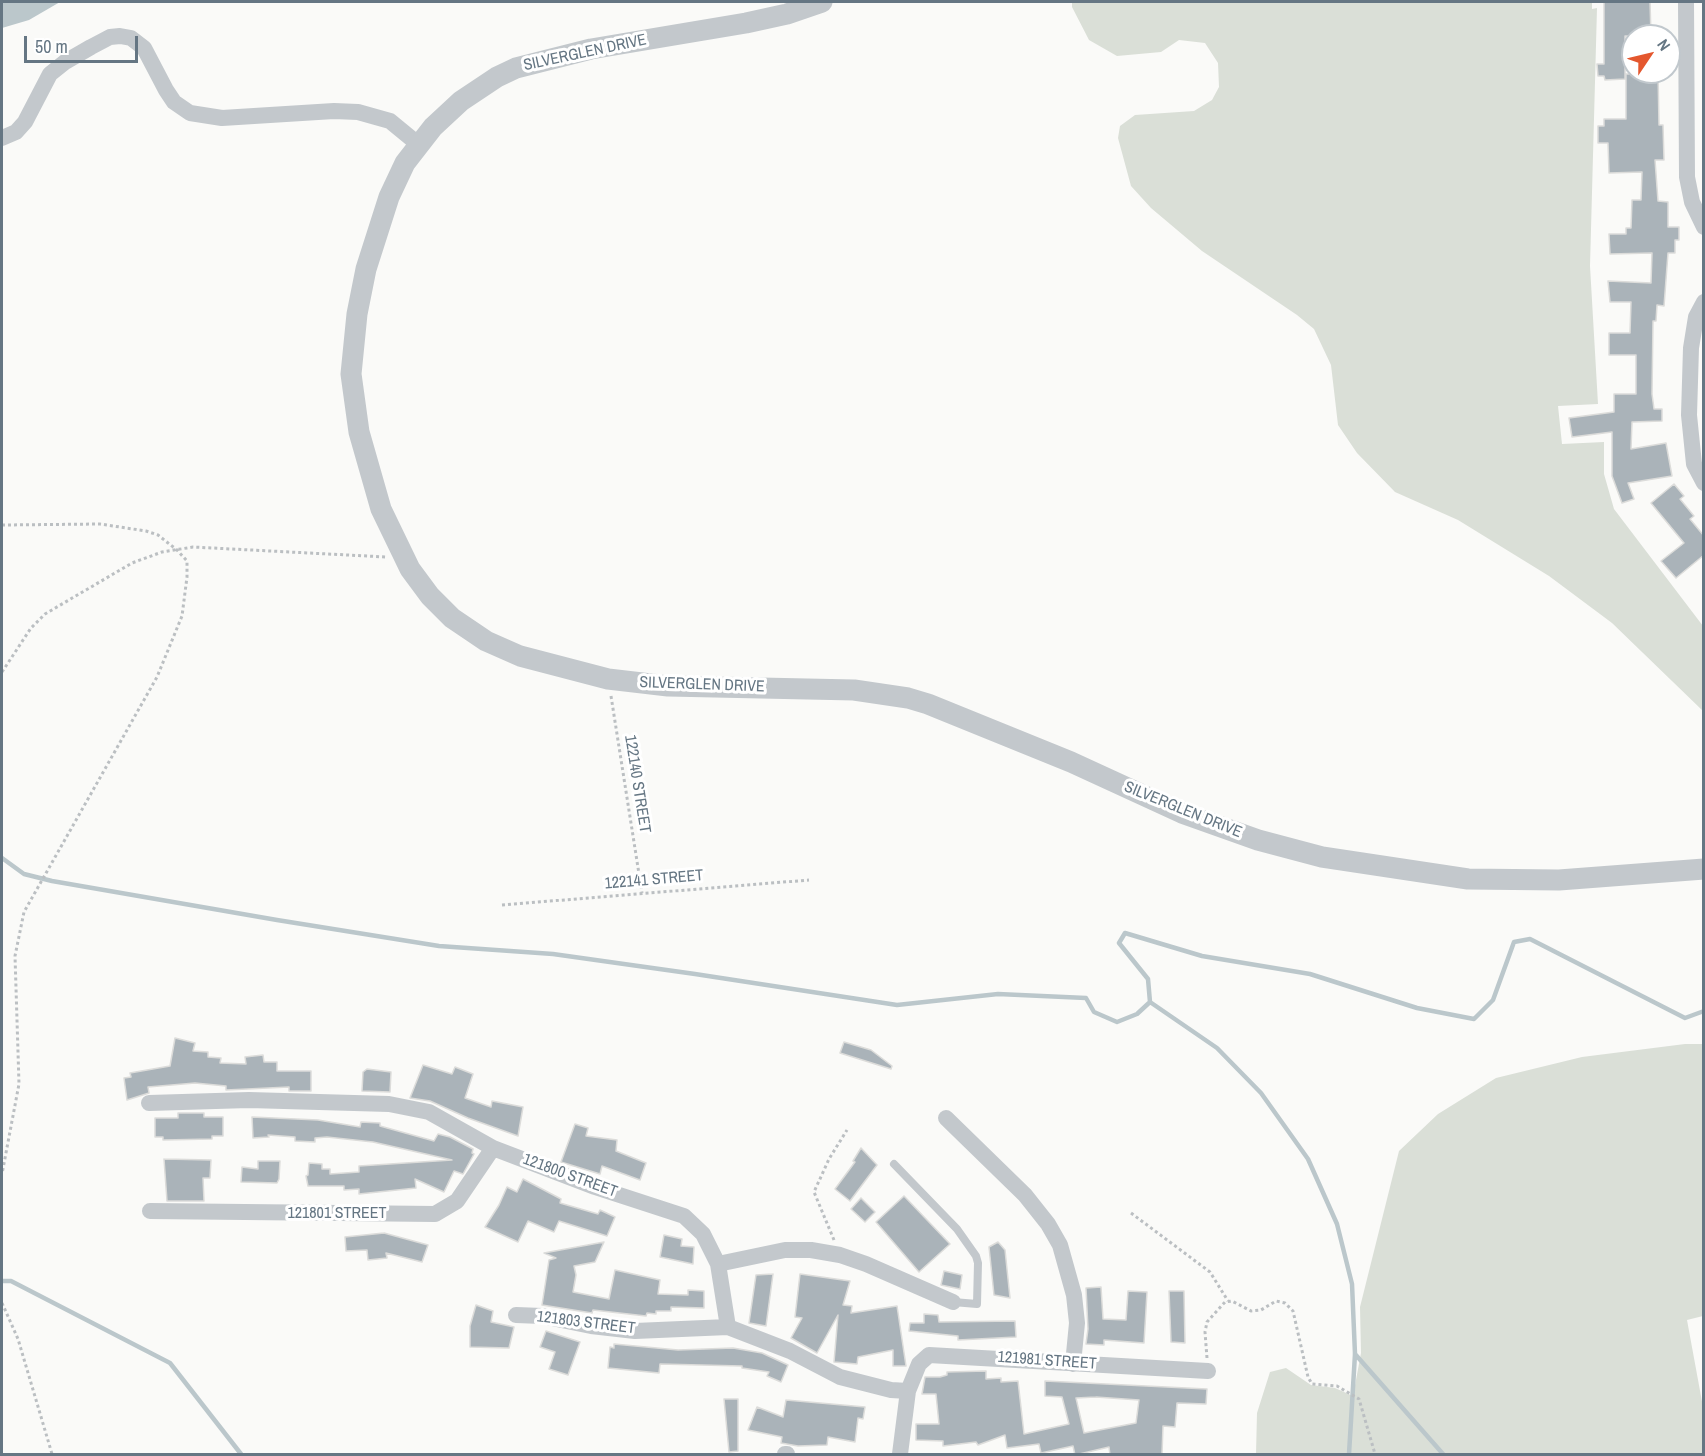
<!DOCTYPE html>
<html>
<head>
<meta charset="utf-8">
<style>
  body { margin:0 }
  #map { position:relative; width:1705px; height:1456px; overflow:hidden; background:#fafaf8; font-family:"Archivo Narrow",sans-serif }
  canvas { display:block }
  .frame { position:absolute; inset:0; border:3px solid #657683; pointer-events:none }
  .north { position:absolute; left:1621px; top:24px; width:60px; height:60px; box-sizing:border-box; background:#fff; border:2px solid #c1c8cd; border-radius:50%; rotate:55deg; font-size:16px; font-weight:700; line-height:24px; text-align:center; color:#657683 }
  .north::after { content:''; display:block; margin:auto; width:21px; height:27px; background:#e4572e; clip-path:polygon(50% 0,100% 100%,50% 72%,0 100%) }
  .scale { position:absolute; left:24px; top:36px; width:114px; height:27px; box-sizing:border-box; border:3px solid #657683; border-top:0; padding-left:8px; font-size:18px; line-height:21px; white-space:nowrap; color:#657683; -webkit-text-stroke:4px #fff; paint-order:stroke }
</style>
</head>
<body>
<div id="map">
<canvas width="1705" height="1456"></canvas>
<div class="frame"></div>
<div class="north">N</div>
<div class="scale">50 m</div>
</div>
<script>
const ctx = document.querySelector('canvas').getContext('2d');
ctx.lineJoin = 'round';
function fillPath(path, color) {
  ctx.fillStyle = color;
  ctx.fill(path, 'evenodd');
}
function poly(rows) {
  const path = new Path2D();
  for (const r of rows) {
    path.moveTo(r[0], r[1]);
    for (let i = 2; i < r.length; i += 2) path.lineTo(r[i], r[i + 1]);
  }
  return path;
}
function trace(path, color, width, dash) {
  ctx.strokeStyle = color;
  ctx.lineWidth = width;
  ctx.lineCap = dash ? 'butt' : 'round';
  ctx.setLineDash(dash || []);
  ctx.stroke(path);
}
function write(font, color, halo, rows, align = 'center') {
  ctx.font = font + ' "Archivo Narrow",sans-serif';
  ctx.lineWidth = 6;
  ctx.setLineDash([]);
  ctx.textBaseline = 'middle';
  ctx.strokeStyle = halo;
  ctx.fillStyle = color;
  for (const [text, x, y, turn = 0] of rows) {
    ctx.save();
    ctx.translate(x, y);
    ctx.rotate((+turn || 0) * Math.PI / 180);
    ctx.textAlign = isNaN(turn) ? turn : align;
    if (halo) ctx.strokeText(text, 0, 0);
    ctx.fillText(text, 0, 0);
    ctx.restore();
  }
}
fillPath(poly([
  [1072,2,1592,2,1592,9,1597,8,1590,266,1598,404,1558,406,1562,444,1604,442,1604,474,1614,509,1703,626,1703,711,1612,623,1549,576,1458,520,1395,492,1357,453,1338,425,1331,365,1314,329,1297,315,1202,251,1151,208,1131,186,1118,138,1120,126,1135,115,1194,111,1212,100,1219,87,1218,63,1205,43,1179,40,1161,52,1117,56,1089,40,1072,7],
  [1685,1044,1704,1044,1703,1316,1687,1320,1703,1407,1703,1454,1256,1454,1257,1413,1270,1372,1286,1368,1311,1385,1335,1388,1353,1396,1361,1353,1360,1307,1399,1151,1438,1114,1496,1078,1582,1057]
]), '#dadfd7');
fillPath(poly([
  [2,2,60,2,29,20,2,28]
]), '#bbc7cb');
trace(poly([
  [2,858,24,874,52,881,277,920,439,946,553,954,695,974,897,1005,998,994,1086,998,1094,1012,1117,1022,1137,1014,1150,1002,1148,979,1119,943,1125,933,1202,956,1310,974,1417,1008,1474,1019,1493,1000,1514,942,1530,939,1685,1018,1704,1011],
  [1150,1002,1217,1048,1261,1093,1308,1159,1337,1224,1352,1284,1355,1354,1349,1454],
  [2,1281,11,1281,170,1363,241,1454],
  [1355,1354,1443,1454]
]), '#bbc7cb', 4.5);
const building = poly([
  [1604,2,1650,2,1651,36,1625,36,1625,79,1605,80,1604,76,1598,76,1597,64,1604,64,1604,2],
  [1648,72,1658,72,1659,125,1663,125,1664,160,1655,160,1658,201,1668,202,1668,227,1679,227,1679,240,1675,240,1675,253,1668,253,1664,306,1657,305,1656,321,1653,321,1652,394,1654,409,1662,409,1662,421,1632,422,1631,449,1666,443,1672,476,1628,483,1634,499,1622,503,1612,476,1612,432,1572,437,1569,418,1614,412,1614,394,1636,394,1636,355,1609,355,1609,333,1630,333,1631,302,1610,302,1608,281,1651,283,1652,253,1610,254,1609,234,1626,234,1626,228,1631,228,1632,200,1641,200,1642,172,1609,173,1608,143,1598,143,1598,126,1604,126,1604,119,1626,119,1626,74,1646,74,1648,72],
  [1674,484,1684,496,1680,499,1694,516,1690,519,1704,536,1704,555,1676,578,1661,561,1684,543,1651,503,1674,484],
  [175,1038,195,1043,193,1051,208,1052,208,1057,221,1058,220,1063,246,1064,245,1057,263,1055,264,1062,277,1062,277,1071,311,1071,311,1091,289,1091,289,1087,226,1090,226,1086,195,1083,148,1087,149,1093,127,1100,124,1078,131,1077,130,1073,170,1066,175,1038],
  [844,1042,871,1050,892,1066,891,1069,840,1053,844,1042],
  [423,1065,452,1074,455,1067,473,1074,465,1098,491,1107,492,1101,523,1107,518,1136,468,1118,430,1101,410,1098,423,1065],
  [367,1069,391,1072,390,1092,362,1091,363,1072,367,1069],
  [178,1113,204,1113,204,1117,223,1117,223,1136,212,1136,212,1139,163,1140,163,1137,155,1137,155,1118,178,1118,178,1113],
  [252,1117,318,1120,360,1127,361,1122,380,1123,380,1126,434,1141,438,1134,450,1137,473,1149,472,1153,474,1154,463,1174,454,1171,444,1192,415,1179,416,1188,359,1194,359,1189,344,1190,344,1186,308,1186,306,1176,308,1175,309,1163,322,1164,322,1169,330,1169,330,1174,359,1172,359,1166,452,1160,373,1142,327,1137,315,1138,315,1142,295,1141,295,1137,268,1135,269,1137,253,1138,252,1117],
  [575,1124,588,1128,586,1136,617,1140,616,1151,646,1163,640,1180,602,1166,600,1174,561,1162,575,1124],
  [861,1148,877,1165,850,1201,835,1189,855,1162,853,1161,861,1148],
  [164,1159,211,1160,210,1178,203,1178,204,1201,167,1201,164,1159],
  [258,1161,280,1161,279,1179,277,1183,241,1182,242,1167,258,1169,258,1161],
  [523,1179,561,1199,560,1203,598,1214,600,1210,615,1217,607,1236,559,1221,554,1232,528,1221,518,1242,485,1227,499,1205,507,1187,517,1192,523,1179],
  [904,1196,950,1244,919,1272,876,1222,904,1196],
  [861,1198,875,1212,865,1222,851,1209,861,1198],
  [384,1233,428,1245,422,1262,386,1253,387,1258,368,1260,367,1250,346,1251,345,1237,384,1233],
  [664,1235,682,1239,681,1246,694,1247,693,1264,660,1257,664,1235],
  [604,1242,595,1262,574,1266,576,1275,573,1292,609,1299,615,1270,660,1280,658,1294,688,1295,688,1290,704,1291,704,1308,671,1307,671,1311,656,1311,656,1314,647,1313,646,1316,593,1310,592,1313,542,1305,549,1260,556,1258,544,1253,604,1242],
  [998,1242,1005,1250,1010,1298,994,1295,989,1247,998,1242],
  [944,1271,962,1275,960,1289,941,1285,944,1271],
  [773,1274,766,1326,749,1323,756,1275,773,1274],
  [800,1274,850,1281,843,1305,852,1306,851,1313,897,1306,906,1366,893,1366,893,1350,858,1357,857,1364,834,1362,838,1315,817,1353,791,1338,802,1318,795,1317,800,1274],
  [1101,1287,1103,1319,1126,1320,1128,1291,1147,1292,1144,1343,1104,1340,1104,1345,1086,1344,1088,1329,1086,1288,1101,1287],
  [1169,1291,1184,1291,1185,1343,1171,1342,1169,1291],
  [476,1305,493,1311,491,1322,514,1327,509,1348,470,1347,470,1326,476,1305],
  [924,1314,938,1315,939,1322,1015,1321,1016,1337,958,1340,958,1336,909,1331,910,1323,924,1323,924,1314],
  [546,1331,580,1342,568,1375,549,1369,555,1352,540,1347,546,1331],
  [614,1344,678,1350,733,1348,762,1353,788,1365,781,1382,767,1376,769,1372,742,1368,742,1366,660,1364,659,1373,608,1368,610,1347,614,1348,614,1344],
  [986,1371,986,1379,1001,1378,1001,1382,1018,1381,1024,1434,1069,1424,1062,1397,1045,1396,1045,1381,1207,1389,1206,1404,1177,1403,1175,1427,1163,1426,1162,1454,1110,1455,1109,1447,1075,1455,1073,1446,1041,1453,1039,1444,1007,1448,1005,1435,978,1445,976,1442,943,1446,943,1441,916,1440,916,1424,939,1424,936,1394,922,1394,925,1377,940,1377,947,1375,947,1372,986,1371],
  [1096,1397,1139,1400,1136,1423,1084,1433,1076,1398,1096,1397],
  [724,1399,738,1399,738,1451,729,1452,724,1399],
  [786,1400,865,1407,863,1419,858,1418,855,1442,828,1437,827,1445,798,1446,781,1443,782,1437,748,1430,757,1407,783,1417,786,1400]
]);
fillPath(building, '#aab3b9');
trace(building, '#dcdcda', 1.5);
trace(poly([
  [2,525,100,524,146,531,158,535,177,550,187,561,187,577,182,616,157,677,24,912,15,956,19,1084,2,1174],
  [2,672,31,628,45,614,132,563,162,552,193,547,386,557],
  [611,696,642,893],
  [502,905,809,880],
  [1131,1213,1210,1272,1228,1301],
  [834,1240,814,1192,829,1159,847,1130],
  [2,1303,18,1339,52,1454],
  [1207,1358,1205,1332,1207,1322,1225,1302,1232,1301,1251,1311,1261,1310,1276,1301,1285,1303,1293,1311,1308,1377,1312,1384,1337,1386,1359,1399,1375,1454]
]), '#bbbfc2', 3, [3, 3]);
trace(poly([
  [894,1164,957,1229,976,1256,978,1263,977,1304,953,1302]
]), '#c3c8cc', 8);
trace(poly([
  [1686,2,1687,177,1692,202,1704,227],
  [2,138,16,132,25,122,50,74,65,62,91,47,110,37,120,36,131,38,144,48,166,90,174,102,190,113,222,118,334,111,358,112,390,121,418,144],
  [1704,302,1696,317,1691,348,1689,415,1694,464,1704,483],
  [149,1103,249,1100,389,1104,429,1112,493,1148,595,1187,684,1216,703,1234,718,1264,728,1327,790,1351,840,1377,891,1390,908,1391],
  [946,1118,1025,1195,1048,1224,1060,1245,1074,1295,1077,1323,1073,1364],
  [150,1211,435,1214,457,1201,493,1148],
  [718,1264,785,1250,811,1250,840,1255,866,1264,953,1302],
  [516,1315,542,1316,591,1326,635,1331,728,1327],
  [785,1454,787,1454],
  [900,1454,908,1391,919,1364,929,1355,1208,1371]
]), '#c3c8cc', 16);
trace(poly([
  [822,2,787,14,746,23,591,49,516,68,497,77,461,101,433,127,405,163,389,197,366,269,357,314,351,374,359,432,381,509,410,569,430,596,452,618,486,641,520,656,608,679,668,686,854,690,908,698,928,704,1071,762,1182,813,1258,840,1322,857,1468,879,1559,880,1704,869]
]), '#c3c8cc', 21);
write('16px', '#657683', '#fff', [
  ["SILVERGLEN DRIVE",585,53,-12],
  ["SILVERGLEN DRIVE",702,685,2],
  ["122140 STREET",637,784,81],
  ["SILVERGLEN DRIVE",1183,810,22],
  ["122141 STREET",654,880,-5],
  ["121800 STREET",570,1176,20],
  ["121801 STREET",337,1214],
  ["121803 STREET",586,1323,7],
  ["121981 STREET",1047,1361,4]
]);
</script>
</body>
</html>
